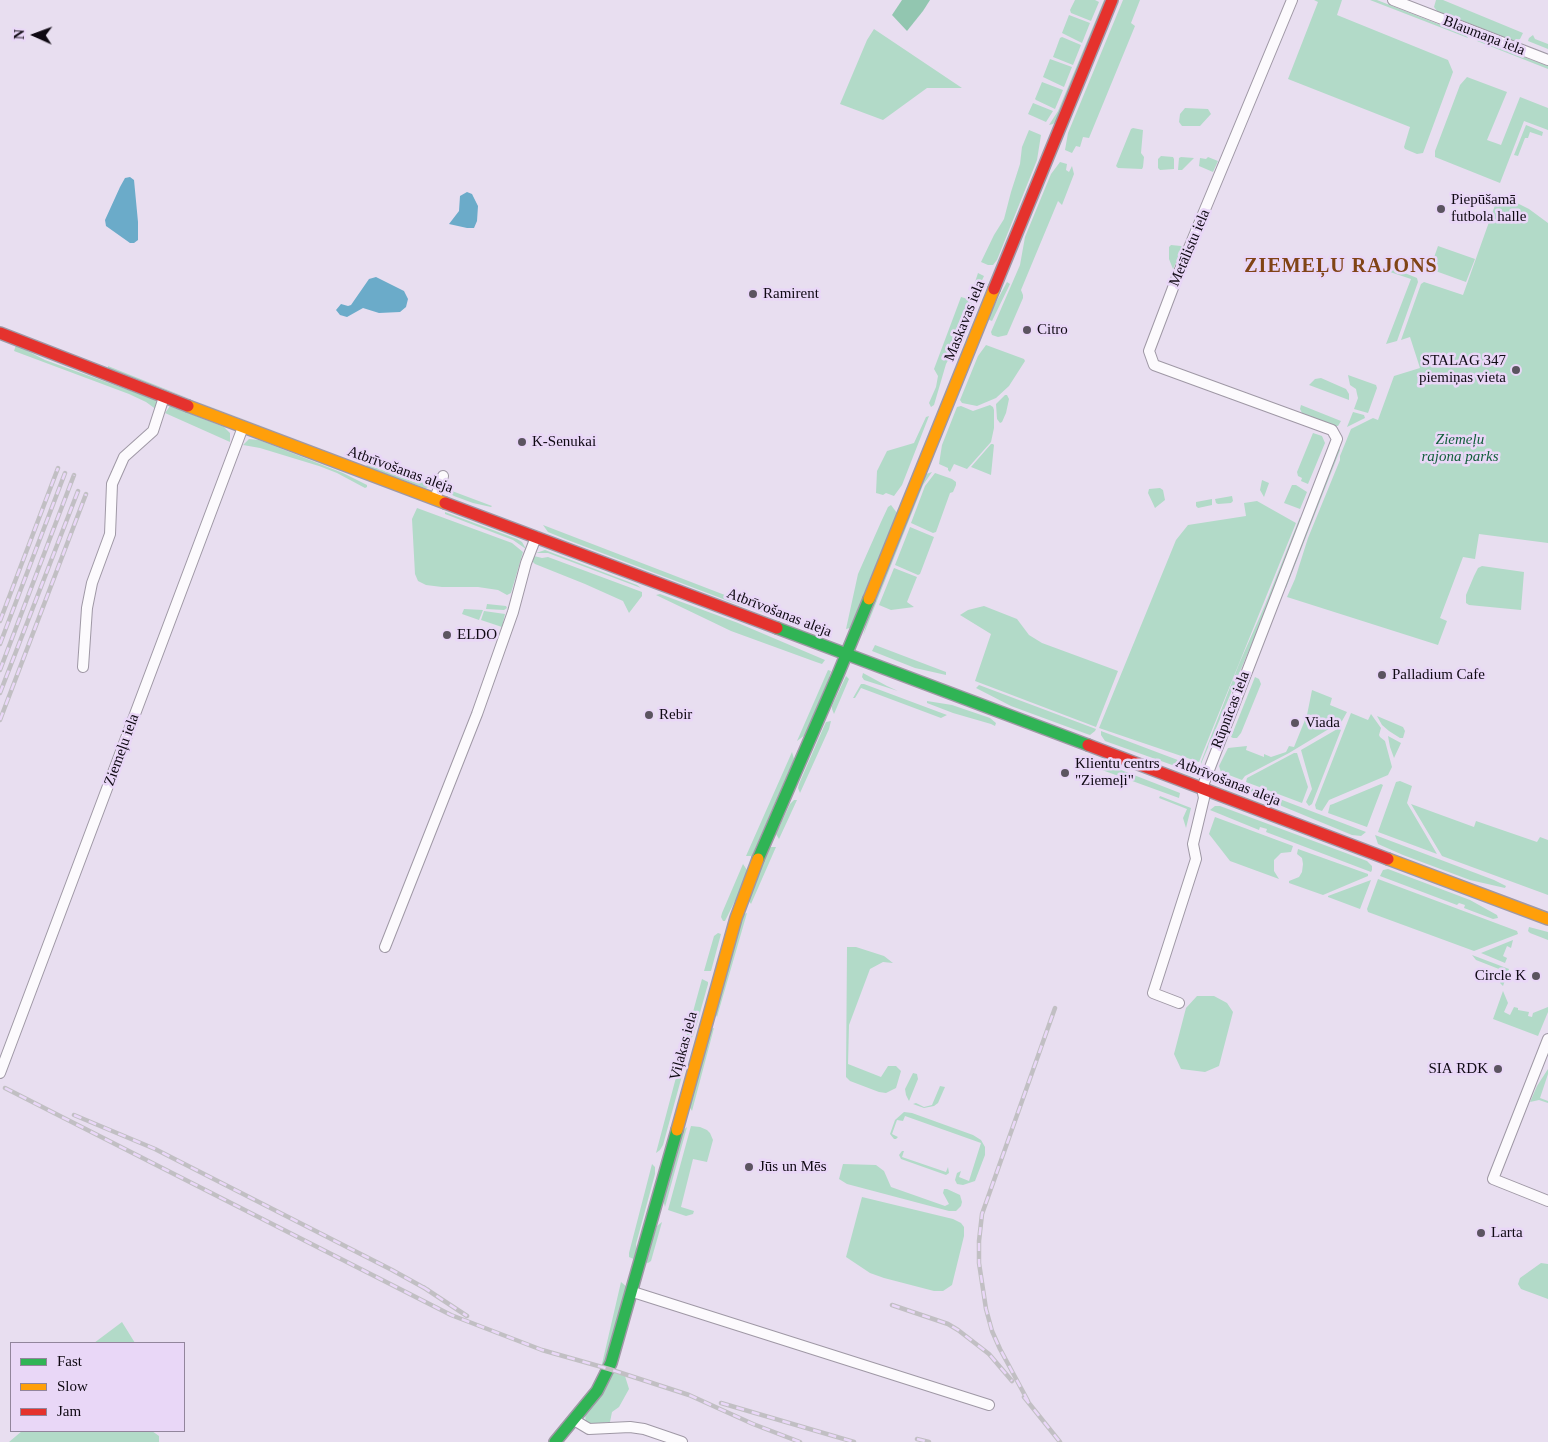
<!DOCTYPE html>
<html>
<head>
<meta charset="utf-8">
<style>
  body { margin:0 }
  #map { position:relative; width:1548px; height:1442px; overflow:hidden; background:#e8def0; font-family:"Times New Roman",serif }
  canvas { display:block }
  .legend { position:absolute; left:10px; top:1342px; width:175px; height:90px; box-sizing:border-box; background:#e9d7f7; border:1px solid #92859c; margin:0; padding:6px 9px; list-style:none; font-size:15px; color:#0f0913 }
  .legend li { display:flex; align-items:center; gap:10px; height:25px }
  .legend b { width:25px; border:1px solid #92859c }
  .north { position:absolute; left:10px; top:10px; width:50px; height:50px; -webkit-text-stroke:4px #e9d7f7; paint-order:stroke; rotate:272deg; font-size:14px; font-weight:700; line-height:20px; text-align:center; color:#0f0913 }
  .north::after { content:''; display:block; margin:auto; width:18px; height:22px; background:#0f0913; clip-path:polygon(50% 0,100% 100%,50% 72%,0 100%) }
</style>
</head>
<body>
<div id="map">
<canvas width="1548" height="1442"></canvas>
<ul class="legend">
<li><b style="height:6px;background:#30b455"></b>Fast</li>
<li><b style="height:6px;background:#ff9f0a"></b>Slow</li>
<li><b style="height:6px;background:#e5322d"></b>Jam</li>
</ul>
<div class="north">N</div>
</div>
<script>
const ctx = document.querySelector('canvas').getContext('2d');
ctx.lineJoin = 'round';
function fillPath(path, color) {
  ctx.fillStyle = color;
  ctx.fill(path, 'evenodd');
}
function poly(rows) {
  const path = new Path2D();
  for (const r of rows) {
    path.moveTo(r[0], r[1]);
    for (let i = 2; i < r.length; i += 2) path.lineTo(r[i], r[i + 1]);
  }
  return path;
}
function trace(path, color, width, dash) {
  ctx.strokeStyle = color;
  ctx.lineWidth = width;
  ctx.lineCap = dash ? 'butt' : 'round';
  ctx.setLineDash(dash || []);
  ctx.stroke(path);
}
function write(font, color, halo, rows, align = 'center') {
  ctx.font = font + ' "Times New Roman",serif';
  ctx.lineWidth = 5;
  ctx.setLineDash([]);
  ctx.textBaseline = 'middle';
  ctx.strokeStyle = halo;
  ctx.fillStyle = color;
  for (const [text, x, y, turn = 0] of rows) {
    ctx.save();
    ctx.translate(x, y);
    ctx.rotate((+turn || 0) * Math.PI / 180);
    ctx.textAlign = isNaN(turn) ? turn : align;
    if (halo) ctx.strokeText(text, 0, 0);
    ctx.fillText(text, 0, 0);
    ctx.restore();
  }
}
fillPath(poly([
  [1075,0,1095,0,1099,2,1091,21,1071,13,1070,10],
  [1104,0,1106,0,1057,120,1053,124,1049,125,1058,111],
  [1123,0,1140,0,1131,23,1135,26,1089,138,1083,137,1080,147,1076,146,1072,153,1065,150,1068,133],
  [1314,0,1342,0,1337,15,1448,60,1453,72,1423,153,1417,154,1405,149,1404,147,1410,127,1288,79,1318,2],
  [1370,0,1377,0,1466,35,1468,38],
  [1436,0,1443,0,1523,33,1520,39,1514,41,1437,11,1434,7],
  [1069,15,1090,23,1082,43,1062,33],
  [874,29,962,88,927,88,883,120,840,104,867,40],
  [1533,35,1535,39,1548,44,1548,49,1528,41,1529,38],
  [1062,37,1081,45,1073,65,1053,57,1060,38],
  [1479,40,1548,66,1548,69,1477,41],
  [1050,59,1072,67,1064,87,1043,77],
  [1467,77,1507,92,1487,140,1501,145,1520,97,1548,108,1548,130,1524,121,1500,183,1435,157,1435,151,1460,85],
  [1042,82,1063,90,1055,109,1036,100,1035,99],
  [1033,103,1053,111,1046,122,1028,114],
  [1185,108,1208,109,1211,114,1200,126,1182,126,1179,122,1180,114],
  [1526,125,1543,132,1542,136,1530,132,1528,138,1525,138,1518,156,1514,155],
  [1133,128,1143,130,1141,153,1144,157,1143,167,1142,169,1118,168,1116,166,1131,129],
  [1029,130,1041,135,1037,160,997,260,993,265,988,265,981,262,994,235,1004,219,1011,192,1020,164,1022,147],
  [1161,156,1173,157,1174,159,1174,169,1160,170,1158,168,1158,159],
  [1181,157,1194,158,1182,170,1178,170,1179,158],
  [1208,157,1218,161,1213,172,1199,166,1200,158,1206,159],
  [1060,162,1067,164,1066,170,1069,172,1072,166,1074,174,1062,205,1058,201,1021,290,1023,295,1023,298,1007,335,998,337,992,335,991,332,1020,265,1025,237,1046,186,1051,174],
  [1499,194,1529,209,1548,223,1548,543,1479,534,1475,559,1463,557,1440,618,1447,621,1438,645,1287,597,1295,579,1308,538,1340,460,1340,456,1351,429,1373,418,1378,420,1394,376,1420,368,1410,337,1401,340,1421,284,1424,282,1463,295],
  [1171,245,1181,246,1183,248,1173,269,1169,259,1169,247],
  [1438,246,1475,259,1466,282,1430,269],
  [1395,269,1417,278,1418,282,1397,341,1386,344,1411,279,1390,272],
  [978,273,984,276,976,293,972,291],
  [1007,282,1010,284,992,321,987,319],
  [961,297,968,299,968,301,972,303,972,316,946,364,934,405,931,407,929,403,936,387,938,376,934,369],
  [16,345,45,360,156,400,157,403,157,410,146,402,129,394,14,351],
  [986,345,1024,359,1025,361,1009,386,996,398,977,406,962,403,960,400,978,356],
  [108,366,203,404,360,463,108,368],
  [1348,375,1376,385,1377,388,1368,413,1354,409,1358,398,1357,394,1356,389,1350,385],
  [1315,379,1321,378,1346,389,1349,394,1349,400,1309,385],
  [1005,395,1007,395,1009,399,1006,413,1002,422,1000,423,997,419,996,404],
  [990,405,993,407,994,410,994,428,991,442,967,469,954,464,950,472,948,470,948,468,939,464,942,445,957,407,961,406,973,411],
  [1301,405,1341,421,1338,426,1332,426,1303,415,1300,409],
  [170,406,224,427,230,433,230,442,165,413],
  [1353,412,1364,415,1365,418,1347,427],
  [929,416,902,485,894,496,886,493,883,495,876,493,877,471,887,451,914,443,926,417],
  [1313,433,1322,436,1325,443,1308,484,1301,481,1302,478,1298,476,1297,472],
  [249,439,259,440,343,473,367,485,367,487,365,488,337,473,319,466,260,448,243,445],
  [991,444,993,444,994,445,991,475,971,467],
  [1339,448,1340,450,1286,588,1285,585],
  [366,464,414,482,433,483,429,487,425,488,367,467],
  [932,472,923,485,863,636,866,625,913,503,926,474],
  [935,473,952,479,956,482,956,485,953,492,950,493,936,532,933,533,911,523,925,486],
  [1262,480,1269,483,1264,497,1260,490],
  [1292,485,1296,485,1307,492,1300,509,1284,503],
  [1160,488,1163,490,1165,500,1155,508,1148,493,1149,489],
  [452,491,492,506,491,507,473,503,454,496,451,494],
  [1232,496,1233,501,1231,503,1218,504,1216,503,1215,499],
  [1212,499,1212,505,1198,508,1196,506,1196,502],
  [1257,501,1296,523,1199,762,1099,728,1176,540,1188,525,1246,516,1244,503],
  [891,505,897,513,850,628,846,629,858,574,881,522,888,507],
  [417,508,512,543,523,552,511,593,507,595,498,590,478,587,442,587,426,585,418,581,415,574,412,519],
  [445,512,517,539,522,542,526,549,513,540,445,514],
  [1300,517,1300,521,1263,617,1201,764,1201,762,1239,664,1265,605],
  [543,525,730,597,831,633,832,635,731,602,565,539,548,532],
  [910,527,934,537,920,574,918,575,895,565],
  [545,550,637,585,641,588,548,553,536,553],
  [534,556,542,558,548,557,642,592,642,596,629,613,623,601,585,584,535,564,532,561],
  [1482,566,1524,572,1521,610,1469,605,1466,603,1466,595,1474,576,1478,568],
  [894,568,917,577,907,602,914,607,891,610,879,605],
  [660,594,738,623,825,660,822,664,816,662,731,631,656,595],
  [487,604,506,606,507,608,504,610,486,609],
  [984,606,1017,619,1029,635,1042,643,1118,671,1096,727,975,681,991,634,960,615,968,610],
  [464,609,483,610,479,620,462,614],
  [484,611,505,614,502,627,481,620],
  [875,645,946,672,946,675,915,668,872,651],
  [828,670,831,671,829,678,805,735,797,741],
  [863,673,887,686,898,691,864,680,862,677],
  [846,676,849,679,834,714,832,709,832,706],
  [1255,677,1259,679,1261,684,1241,733,1237,738,1233,738,1231,737],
  [861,684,864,684,947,715,941,718,861,688,855,698,853,698],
  [979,685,1096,729,1095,731,1090,735,1087,734,1011,706,976,688],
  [1312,690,1332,698,1330,705,1347,712,1342,721,1289,753,1245,776,1242,780,1221,772,1219,766,1228,748,1247,746,1246,750,1264,757,1264,754,1271,757,1286,752,1289,746,1294,747,1307,715],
  [927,701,952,705,990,718,996,723,995,726,991,724,953,713,927,703],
  [1351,713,1368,720,1371,714,1381,728,1379,735,1380,737,1385,741,1392,767,1388,775,1329,800,1322,811,1316,809,1315,805],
  [1377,716,1403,727,1405,731,1403,738,1400,738,1389,731,1382,725],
  [831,721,829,729,800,793,798,788,799,784,825,724,826,722],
  [1339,728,1341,730,1312,804,1309,806,1306,802,1312,789,1301,750],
  [1101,731,1191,765,1189,771,1105,741,1101,735],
  [1388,736,1401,743,1394,758,1390,747],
  [792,752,794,759,752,856,746,856],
  [1294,753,1297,753,1308,787,1302,803,1246,782,1247,778],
  [1098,761,1180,793,1179,798,1091,766],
  [1217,775,1290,803,1366,832,1361,836,1352,835,1226,783,1220,780],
  [1400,781,1412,786,1407,803,1437,854,1378,832,1396,782],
  [1381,784,1383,785,1367,827,1328,813,1330,805,1333,804],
  [1160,796,1191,808,1186,828,1183,818,1187,809,1159,798],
  [794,800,797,800,779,839,776,834,790,804],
  [1411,804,1474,827,1476,821,1537,842,1540,837,1548,840,1548,895,1442,856],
  [1215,806,1220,806,1367,861,1372,866,1372,870,1371,872,1266,832,1267,829,1260,827,1259,830,1210,810],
  [1215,817,1293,846,1291,852,1281,853,1274,860,1274,871,1279,879,1230,861,1209,834],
  [1375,835,1494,880,1506,886,1505,888,1470,880,1403,855,1378,844],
  [771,847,776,847,751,904,749,901,768,848],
  [1298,849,1368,874,1368,876,1323,895,1289,883,1289,881,1299,877,1302,872,1303,864,1302,858,1297,854],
  [743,864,747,870,744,883,725,921,723,921,721,917,722,913],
  [1388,869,1470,900,1497,915,1498,918,1493,919,1464,908,1465,905,1459,903,1457,905,1380,876,1383,870],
  [1378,879,1517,931,1518,934,1474,951,1368,912,1367,909],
  [1371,880,1360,909,1328,897,1328,896],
  [747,913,717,1017,714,1011,744,914],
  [1529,927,1548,932,1548,940,1530,933,1528,931],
  [718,933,721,934,711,971,704,971,714,936],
  [1513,940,1511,948,1507,946,1503,956,1507,958,1505,963,1481,953],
  [847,947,856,947,884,956,893,963,883,962,870,969,849,1025,848,1064,881,1077,888,1066,896,1066,901,1071,896,1088,886,1093,879,1092,850,1081,846,1077],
  [1472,955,1509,969,1503,986,1500,983,1504,971,1476,960],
  [702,979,708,982,708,984,694,1034,691,1039,685,1041],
  [1503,991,1508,1003,1504,1012,1510,1015,1514,1007,1518,1008,1518,1010,1529,1012,1528,1016,1532,1017,1533,1013,1548,1007,1548,1012,1538,1036,1493,1019],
  [1197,996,1214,996,1227,1003,1233,1012,1219,1066,1205,1072,1181,1069,1174,1054,1186,1008],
  [714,1028,692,1111,689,1106,710,1029],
  [683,1051,686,1054,686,1061,663,1145,660,1150,656,1153],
  [1548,1069,1548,1074,1540,1098,1548,1101,1548,1103,1539,1100,1530,1102,1537,1086],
  [913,1073,917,1074,918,1079,909,1101,906,1095,905,1089],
  [940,1086,945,1087,938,1103,934,1106,924,1108,913,1104,916,1103,924,1107,932,1105],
  [904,1112,912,1113,973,1135,981,1140,985,1147,985,1155,975,1181,963,1185,957,1184,955,1180,957,1173,961,1171,959,1177,969,1181,981,1143,905,1116,903,1121,897,1120,892,1134,898,1137,896,1139,894,1139,890,1134,895,1120],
  [691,1126,700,1127,707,1130,710,1133,713,1140,707,1162,693,1159,681,1207,694,1211,693,1214,686,1216,668,1210],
  [687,1127,665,1207,663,1200,682,1131],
  [902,1151,904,1151,902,1157,946,1172,948,1167,949,1173,946,1175,901,1159,899,1155],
  [652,1164,655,1167,655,1174,636,1244,637,1253,636,1260,629,1257,629,1253],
  [843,1164,876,1165,884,1171,891,1187,945,1206,949,1204,943,1193,944,1189,947,1189,960,1195,962,1202,961,1206,956,1211,949,1211,847,1184,839,1179],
  [862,1197,953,1219,961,1223,964,1227,964,1236,952,1285,943,1291,934,1291,884,1278,870,1273,846,1257],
  [662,1222,651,1261,648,1263,645,1262,657,1226],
  [1541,1263,1548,1264,1548,1299,1521,1289,1518,1284,1520,1278],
  [621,1282,627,1287,611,1350,595,1383,602,1364],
  [122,1322,135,1343,94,1343],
  [612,1372,625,1376,629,1389,619,1407,612,1412,610,1422,591,1425,586,1422,585,1415],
  [22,1431,152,1431,159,1436,159,1442,9,1442]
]), '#b2dac8');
fillPath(poly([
  [902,0,930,0,923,11,907,31,892,15]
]), '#92c6b0');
fillPath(poly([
  [130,177,134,180,138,222,138,240,134,243,130,243,106,226,105,220,120,187,125,178],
  [467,192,472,194,478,206,477,221,474,228,467,228,449,224,459,211,460,196],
  [376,277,404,291,408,299,406,307,400,312,379,313,363,308,347,317,340,315,336,310,341,304,348,306,351,305,369,279]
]), '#6babc9');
const street = poly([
  [1393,0,1548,60],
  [435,499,443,476],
  [83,667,87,608,92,583,110,534,112,484,124,457,153,431,164,397],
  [385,947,477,714,513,612,526,563,536,537],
  [1179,1003,1153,993,1196,859,1193,844,1204,798,1202,788,1337,439,1332,430,1154,365,1149,351,1179,272,1292,0],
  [1548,1039,1493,1179,1548,1201],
  [0,1073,243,427],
  [633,1292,989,1405],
  [574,1420,589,1429,630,1427,644,1429,682,1442]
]);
const fast = poly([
  [777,628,1088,745],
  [758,859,839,672,869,599],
  [555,1442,597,1391,611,1363,677,1130]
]);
const slow = poly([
  [188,406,445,503],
  [869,599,994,289],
  [1388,859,1548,919],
  [677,1130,736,918,758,859]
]);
const jam = poly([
  [994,289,1112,0],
  [0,333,188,406],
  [445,503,777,628],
  [1088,745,1388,859]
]);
trace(street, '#9f98a5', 12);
trace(fast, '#9f98a5', 14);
trace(slow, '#9f98a5', 14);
trace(jam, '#9f98a5', 14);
trace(street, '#fcfafd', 10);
trace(fast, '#30b455', 11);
trace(slow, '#ff9f0a', 11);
trace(jam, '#e5322d', 11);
const rail = poly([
  [0,621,58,468],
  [0,644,65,473],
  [0,670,74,475],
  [0,693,78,491],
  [0,720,86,494],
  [5,1088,451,1315,542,1350,609,1369,689,1395,753,1424,800,1442],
  [74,1115,155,1149,392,1270,428,1290],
  [423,1287,467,1316],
  [892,1305,948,1324,958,1330,989,1354,1012,1381],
  [1024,1397,1060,1442],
  [1028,1401,1000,1349,992,1331,986,1309,979,1263,979,1241,982,1214,1055,1008],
  [721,1403,854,1442],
  [917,1439,929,1442]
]);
trace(rail, '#c1bfc3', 4.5);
trace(rail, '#e9d7f7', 2.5, [8]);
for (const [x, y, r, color] of [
  [1441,209,5,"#5b5460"],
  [753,294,5,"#5b5460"],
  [1027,330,5,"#5b5460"],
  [1516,370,5,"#5b5460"],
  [522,442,5,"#5b5460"],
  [447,635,5,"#5b5460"],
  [1382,675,5,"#5b5460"],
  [649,715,5,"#5b5460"],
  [1295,723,5,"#5b5460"],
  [1065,773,5,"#5b5460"],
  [1536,976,5,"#5b5460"],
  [1498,1069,5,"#5b5460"],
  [749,1167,5,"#5b5460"],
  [1481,1233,5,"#5b5460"]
]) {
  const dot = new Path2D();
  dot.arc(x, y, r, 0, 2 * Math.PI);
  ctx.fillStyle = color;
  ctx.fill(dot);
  trace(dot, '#e9d7f7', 2);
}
write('15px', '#0f0913', '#e9d7f7', [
  ["Blaumaņa iela",1484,36,21],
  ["Metālistu iela",1190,248,-67],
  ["Maskavas iela",965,321,-68],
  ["Atbrīvošanas aleja",400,470,20],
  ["Atbrīvošanas aleja",779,613,21],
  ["Rūpnīcas iela",1231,710,-69],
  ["Ziemeļu iela",122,750,-70],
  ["Atbrīvošanas aleja",1228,782,21],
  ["Viļakas iela",684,1046,-75]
]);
write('15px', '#0f0913', '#e9d7f7', [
  ["Piepūšamā",1451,200],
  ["futbola halle",1451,217],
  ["Ramirent",763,294],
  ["Citro",1037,330],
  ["STALAG 347",1506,361,"right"],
  ["piemiņas vieta",1506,378,"right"],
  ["K-Senukai",532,442],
  ["ELDO",457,635],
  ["Palladium Cafe",1392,675],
  ["Rebir",659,715],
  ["Viada",1305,723],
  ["Klientu centrs",1075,764],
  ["\"Ziemeļi\"",1075,781],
  ["Circle K",1526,976,"right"],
  ["SIA RDK",1488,1069,"right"],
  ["Jūs un Mēs",759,1167],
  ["Larta",1491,1233]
], 'left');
write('italic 15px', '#115e3a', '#e9d7f7', [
  ["Ziemeļu",1460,440],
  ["rajona parks",1460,457]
]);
ctx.letterSpacing = '1px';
write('bold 20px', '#804416', '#e9d7f7', [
  ["ZIEMEĻU RAJONS",1341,267]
]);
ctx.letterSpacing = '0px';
</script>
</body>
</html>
